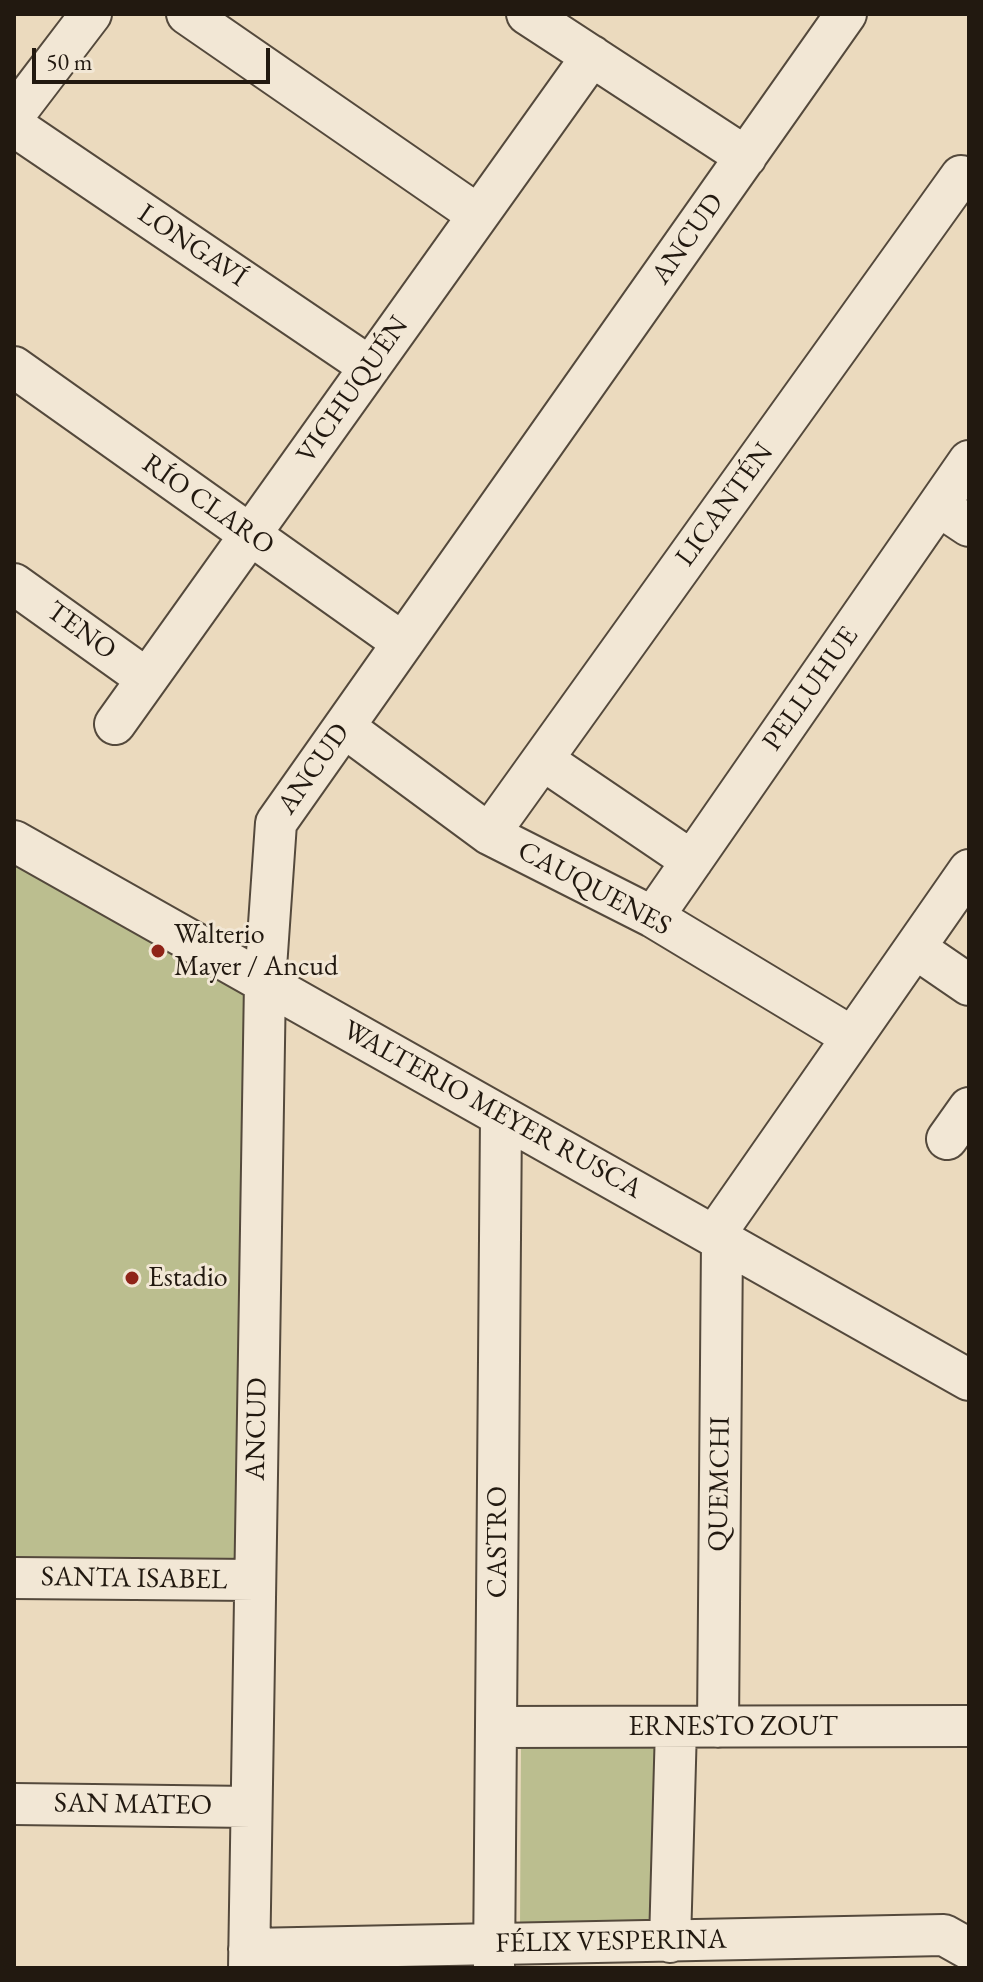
<!DOCTYPE html>
<html>
<head>
<meta charset="utf-8">
<style>
  body { margin:0 }
  #map { position:relative; width:983px; height:1982px; overflow:hidden; background:#ebdabe; font-family:"EB Garamond",serif }
  canvas { display:block }
  .frame { position:absolute; inset:0; border:16px solid #221910; pointer-events:none }
  .scale { position:absolute; left:32px; top:48px; width:238px; height:36px; box-sizing:border-box; border:4px solid #221910; border-top:0; padding-left:10px; font-size:24px; line-height:28px; white-space:nowrap; color:#221910; -webkit-text-stroke:6px #f2e7d5; paint-order:stroke }
</style>
</head>
<body>
<div id="map">
<canvas width="983" height="1982"></canvas>
<div class="frame"></div>
<div class="scale">50 m</div>
</div>
<script>
const ctx = document.querySelector('canvas').getContext('2d');
ctx.lineJoin = 'round';
function fillPath(path, color) {
  ctx.fillStyle = color;
  ctx.fill(path, 'evenodd');
}
function poly(rows) {
  const path = new Path2D();
  for (const r of rows) {
    path.moveTo(r[0], r[1]);
    for (let i = 2; i < r.length; i += 2) path.lineTo(r[i], r[i + 1]);
  }
  return path;
}
function trace(path, color, width, dash) {
  ctx.strokeStyle = color;
  ctx.lineWidth = width;
  ctx.lineCap = dash ? 'butt' : 'round';
  ctx.setLineDash(dash || []);
  ctx.stroke(path);
}
function write(font, color, halo, rows, align = 'center') {
  ctx.font = font + ' "EB Garamond",serif';
  ctx.lineWidth = 6;
  ctx.setLineDash([]);
  ctx.textBaseline = 'middle';
  ctx.strokeStyle = halo;
  ctx.fillStyle = color;
  for (const [text, x, y, turn = 0] of rows) {
    ctx.save();
    ctx.translate(x, y);
    ctx.rotate((+turn || 0) * Math.PI / 180);
    ctx.textAlign = isNaN(turn) ? turn : align;
    if (halo) ctx.strokeText(text, 0, 0);
    ctx.fillText(text, 0, 0);
    ctx.restore();
  }
}
fillPath(poly([
  [14,846,253,978,248,1562,14,1560],
  [521,1742,659,1742,659,1927,520,1927]
]), '#bbbe8f');
const minor = poly([
  [187,14,478,215],
  [527,14,746,157],
  [14,115,91,14],
  [14,126,370,367],
  [14,367,403,643],
  [939,506,969,526],
  [14,584,147,679],
  [115,724,592,56],
  [344,727,489,834,653,917,852,1037],
  [543,760,692,861],
  [489,834,961,176,969,182],
  [14,841,969,1380],
  [653,917,969,461],
  [915,948,969,985],
  [947,1139,969,1108],
  [714,1236,969,870],
  [14,1578,255,1580],
  [497,1727,969,1726],
  [718,1727,722,1241],
  [14,1804,251,1807],
  [670,1942,676,1727],
  [249,1949,944,1935,969,1949],
  [249,1968,265,982,276,823,846,14],
  [494,1968,501,1116]
]);
trace(minor, '#54493c', 44);
trace(minor, '#f2e7d5', 40);
for (const [x, y, r, color] of [
  [158,951,8,"#8f2418"],
  [132,1278,8,"#8f2418"]
]) {
  const dot = new Path2D();
  dot.arc(x, y, r, 0, 2 * Math.PI);
  ctx.fillStyle = color;
  ctx.fill(dot);
  trace(dot, '#f2e7d5', 3);
}
write('28px', '#221910', '#f2e7d5', [
  ["ANCUD",688,239,-55],
  ["LONGAVÍ",192,246,34],
  ["VICHUQUÉN",353,390,-55],
  ["RÍO CLARO",208,505,35],
  ["LICANTÉN",725,505,-54],
  ["TENO",81,631,36],
  ["PELLUHUE",811,689,-55],
  ["ANCUD",314,769,-55],
  ["CAUQUENES",594,889,28],
  ["WALTERIO MEYER RUSCA",492,1110,29],
  ["ANCUD",257,1429,-89],
  ["QUEMCHI",720,1484,-89],
  ["CASTRO",498,1542,-90],
  ["SANTA ISABEL",134,1579,1],
  ["ERNESTO ZOUT",733,1727],
  ["SAN MATEO",133,1805,1],
  ["FÉLIX VESPERINA",611,1942,-1]
]);
write('28px', '#221910', '#f2e7d5', [
  ["Walterio",174,935],
  ["Mayer / Ancud",174,967],
  ["Estadio",148,1278]
], 'left');
</script>
</body>
</html>
